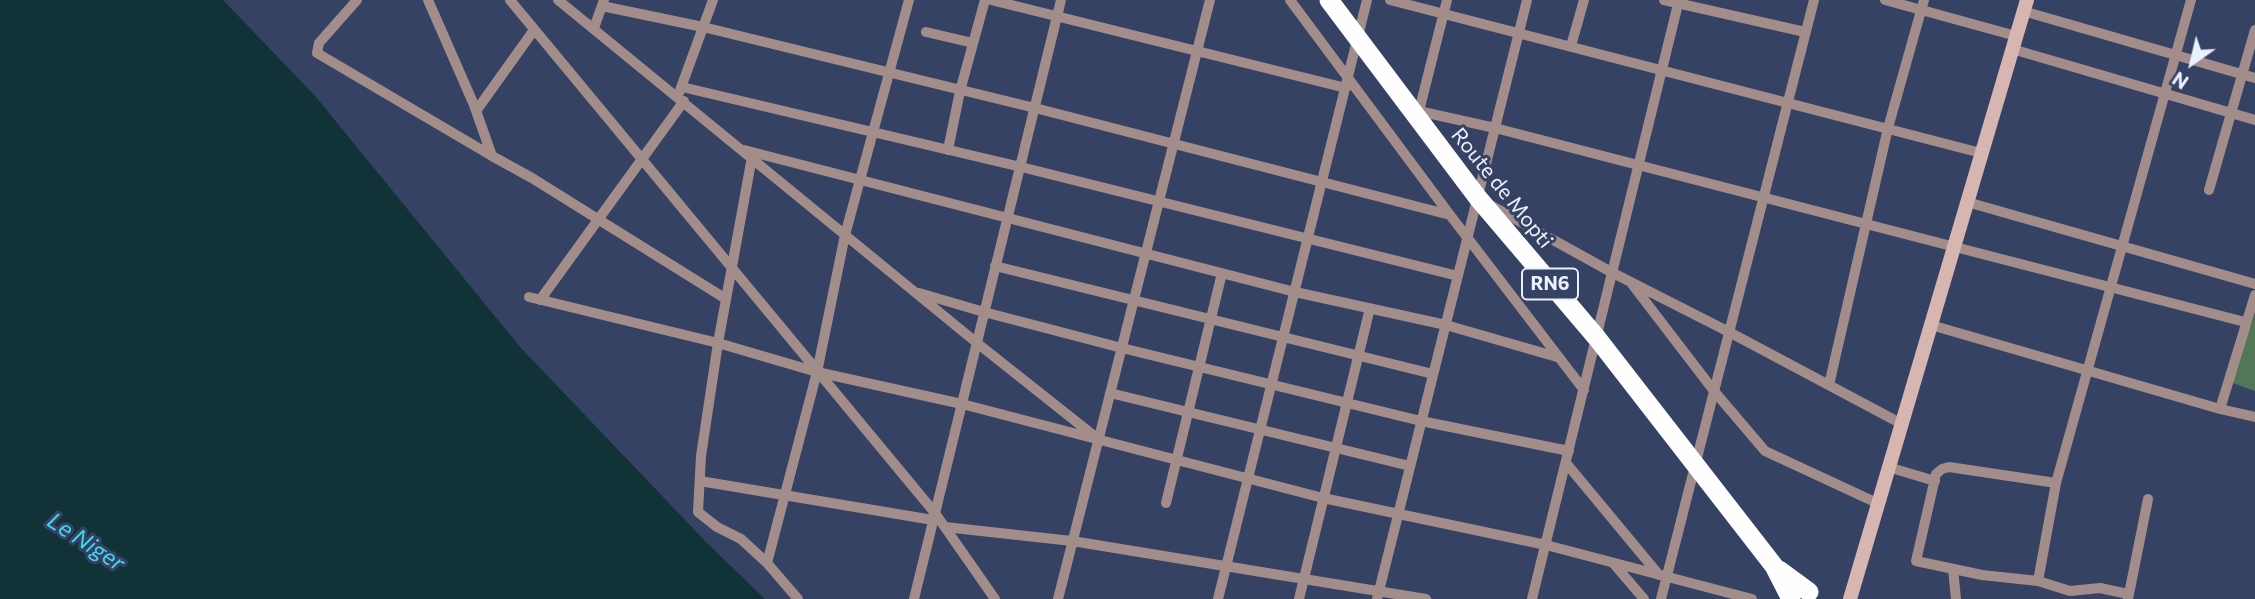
<!DOCTYPE html>
<html>
<head>
<meta charset="utf-8">
<style>
  body { margin:0 }
  #map { position:relative; width:2255px; height:599px; overflow:hidden; background:#364263; font-family:Commissioner,sans-serif }
  canvas { display:block }
  .north { position:absolute; left:2157px; top:28px; width:70px; height:70px; -webkit-text-stroke:5px #364263; paint-order:stroke; rotate:214deg; font-size:19px; font-weight:700; line-height:28px; text-align:center; color:#ebf0fd }
  .north::after { content:''; display:block; margin:auto; width:24px; height:32px; background:#ebf0fd; clip-path:polygon(50% 0,100% 100%,50% 72%,0 100%) }
</style>
</head>
<body>
<div id="map">
<canvas width="2255" height="599"></canvas>
<div class="north">N</div>
</div>
<script>
const ctx = document.querySelector('canvas').getContext('2d');
ctx.lineJoin = 'round';
function fillPath(path, color) {
  ctx.fillStyle = color;
  ctx.fill(path, 'evenodd');
}
function poly(rows) {
  const path = new Path2D();
  for (const r of rows) {
    path.moveTo(r[0], r[1]);
    for (let i = 2; i < r.length; i += 2) path.lineTo(r[i], r[i + 1]);
  }
  return path;
}
function trace(path, color, width, dash) {
  ctx.strokeStyle = color;
  ctx.lineWidth = width;
  ctx.lineCap = dash ? 'butt' : 'round';
  ctx.setLineDash(dash || []);
  ctx.stroke(path);
}
function write(font, color, halo, rows, align = 'center') {
  ctx.font = font + ' Commissioner,sans-serif';
  ctx.lineWidth = 6;
  ctx.setLineDash([]);
  ctx.textBaseline = 'middle';
  ctx.strokeStyle = halo;
  ctx.fillStyle = color;
  for (const [text, x, y, turn = 0] of rows) {
    ctx.save();
    ctx.translate(x, y);
    ctx.rotate((+turn || 0) * Math.PI / 180);
    ctx.textAlign = isNaN(turn) ? turn : align;
    if (halo) ctx.strokeText(text, 0, 0);
    ctx.fillText(text, 0, 0);
    ctx.restore();
  }
}
fillPath(poly([
  [2255,315,2255,391,2230,382]
]), '#527756');
fillPath(poly([
  [0,0,223,0,316,97,520,347,707,543,765,599,0,599]
]), '#113236');
trace(poly([
  [357,0,319,43,317,53,492,156],
  [428,0,474,105,492,156,532,178,726,299],
  [510,0,935,513,995,599],
  [558,0,977,343,1093,435],
  [991,0,1346,88],
  [1290,0,1450,215,1584,390],
  [1390,0,1981,153],
  [1664,0,1805,32],
  [1885,0,2016,36],
  [602,6,703,27,1035,108,1450,215],
  [2023,11,2255,78],
  [594,28,604,0],
  [926,32,973,43],
  [1571,46,1584,0],
  [2012,49,2255,120],
  [682,87,1021,167,1458,276],
  [679,93,713,0],
  [1414,110,1495,128,2245,322],
  [476,111,534,30],
  [1419,111,1447,0],
  [744,150,1295,292,1446,325,1557,357],
  [948,150,960,91,985,0],
  [752,157,718,343,701,456,698,512,717,527,741,539,767,563,798,599],
  [2209,190,2255,30],
  [1967,202,2255,284],
  [1490,205,1613,273,1729,332,1902,424],
  [995,266,1433,374],
  [1632,284,1714,391,1765,451,1877,503],
  [919,293,984,312,1122,348,1421,421,1569,451],
  [529,297,718,343,817,372,962,404,1323,498,1546,545,1752,599],
  [540,300,684,101],
  [1931,325,2220,409,2255,417],
  [1829,385,1888,128,1924,0],
  [1110,393,1410,466],
  [2220,409,2255,295],
  [1566,463,1659,575],
  [1888,467,1935,481],
  [700,481,933,520],
  [2056,483,1949,467,1942,469,1936,474,1916,561,1982,575,2038,581,2070,591,2100,588,2128,594],
  [1166,503,1222,273],
  [945,527,1072,541,1426,599],
  [767,563,817,372,845,235,909,0],
  [1614,564,1644,599],
  [1953,569,1956,599],
  [2038,581,2056,483,2191,0],
  [914,599,1061,0],
  [1058,599,1210,0],
  [1218,599,1367,0],
  [1299,599,1370,308],
  [1377,599,1527,0],
  [1532,599,1679,0],
  [1661,599,1814,0],
  [2128,599,2148,499]
]), '#a28d8a', 10);
trace(poly([
  [1850,599,2027,0]
]), '#d7b5b1', 14);
trace(poly([
  [1329,0,1478,198,1597,338,1774,566,1791,599],
  [1779,570,1809,592]
]), '#fefefe', 19);
for (const [x, y, w] of [
  [1550,284,56]
]) {
  const box = new Path2D();
  box.roundRect(x - w / 2, y - 15.5, w, 31, 5);
  ctx.fillStyle = '#364263';
  ctx.fill(box);
  trace(box, '#ebf0fd', 2);
}
write('bold 19px', '#ebf0fd', null, [
  ["RN6",1550,284]
]);
write('21px', '#ebf0fd', '#364263', [
  ["Route de Mopti",1502,188,51]
]);
write('italic 23px', '#3edaec', '#364263', [
  ["Le Niger",86,542,33]
]);
</script>
</body>
</html>
